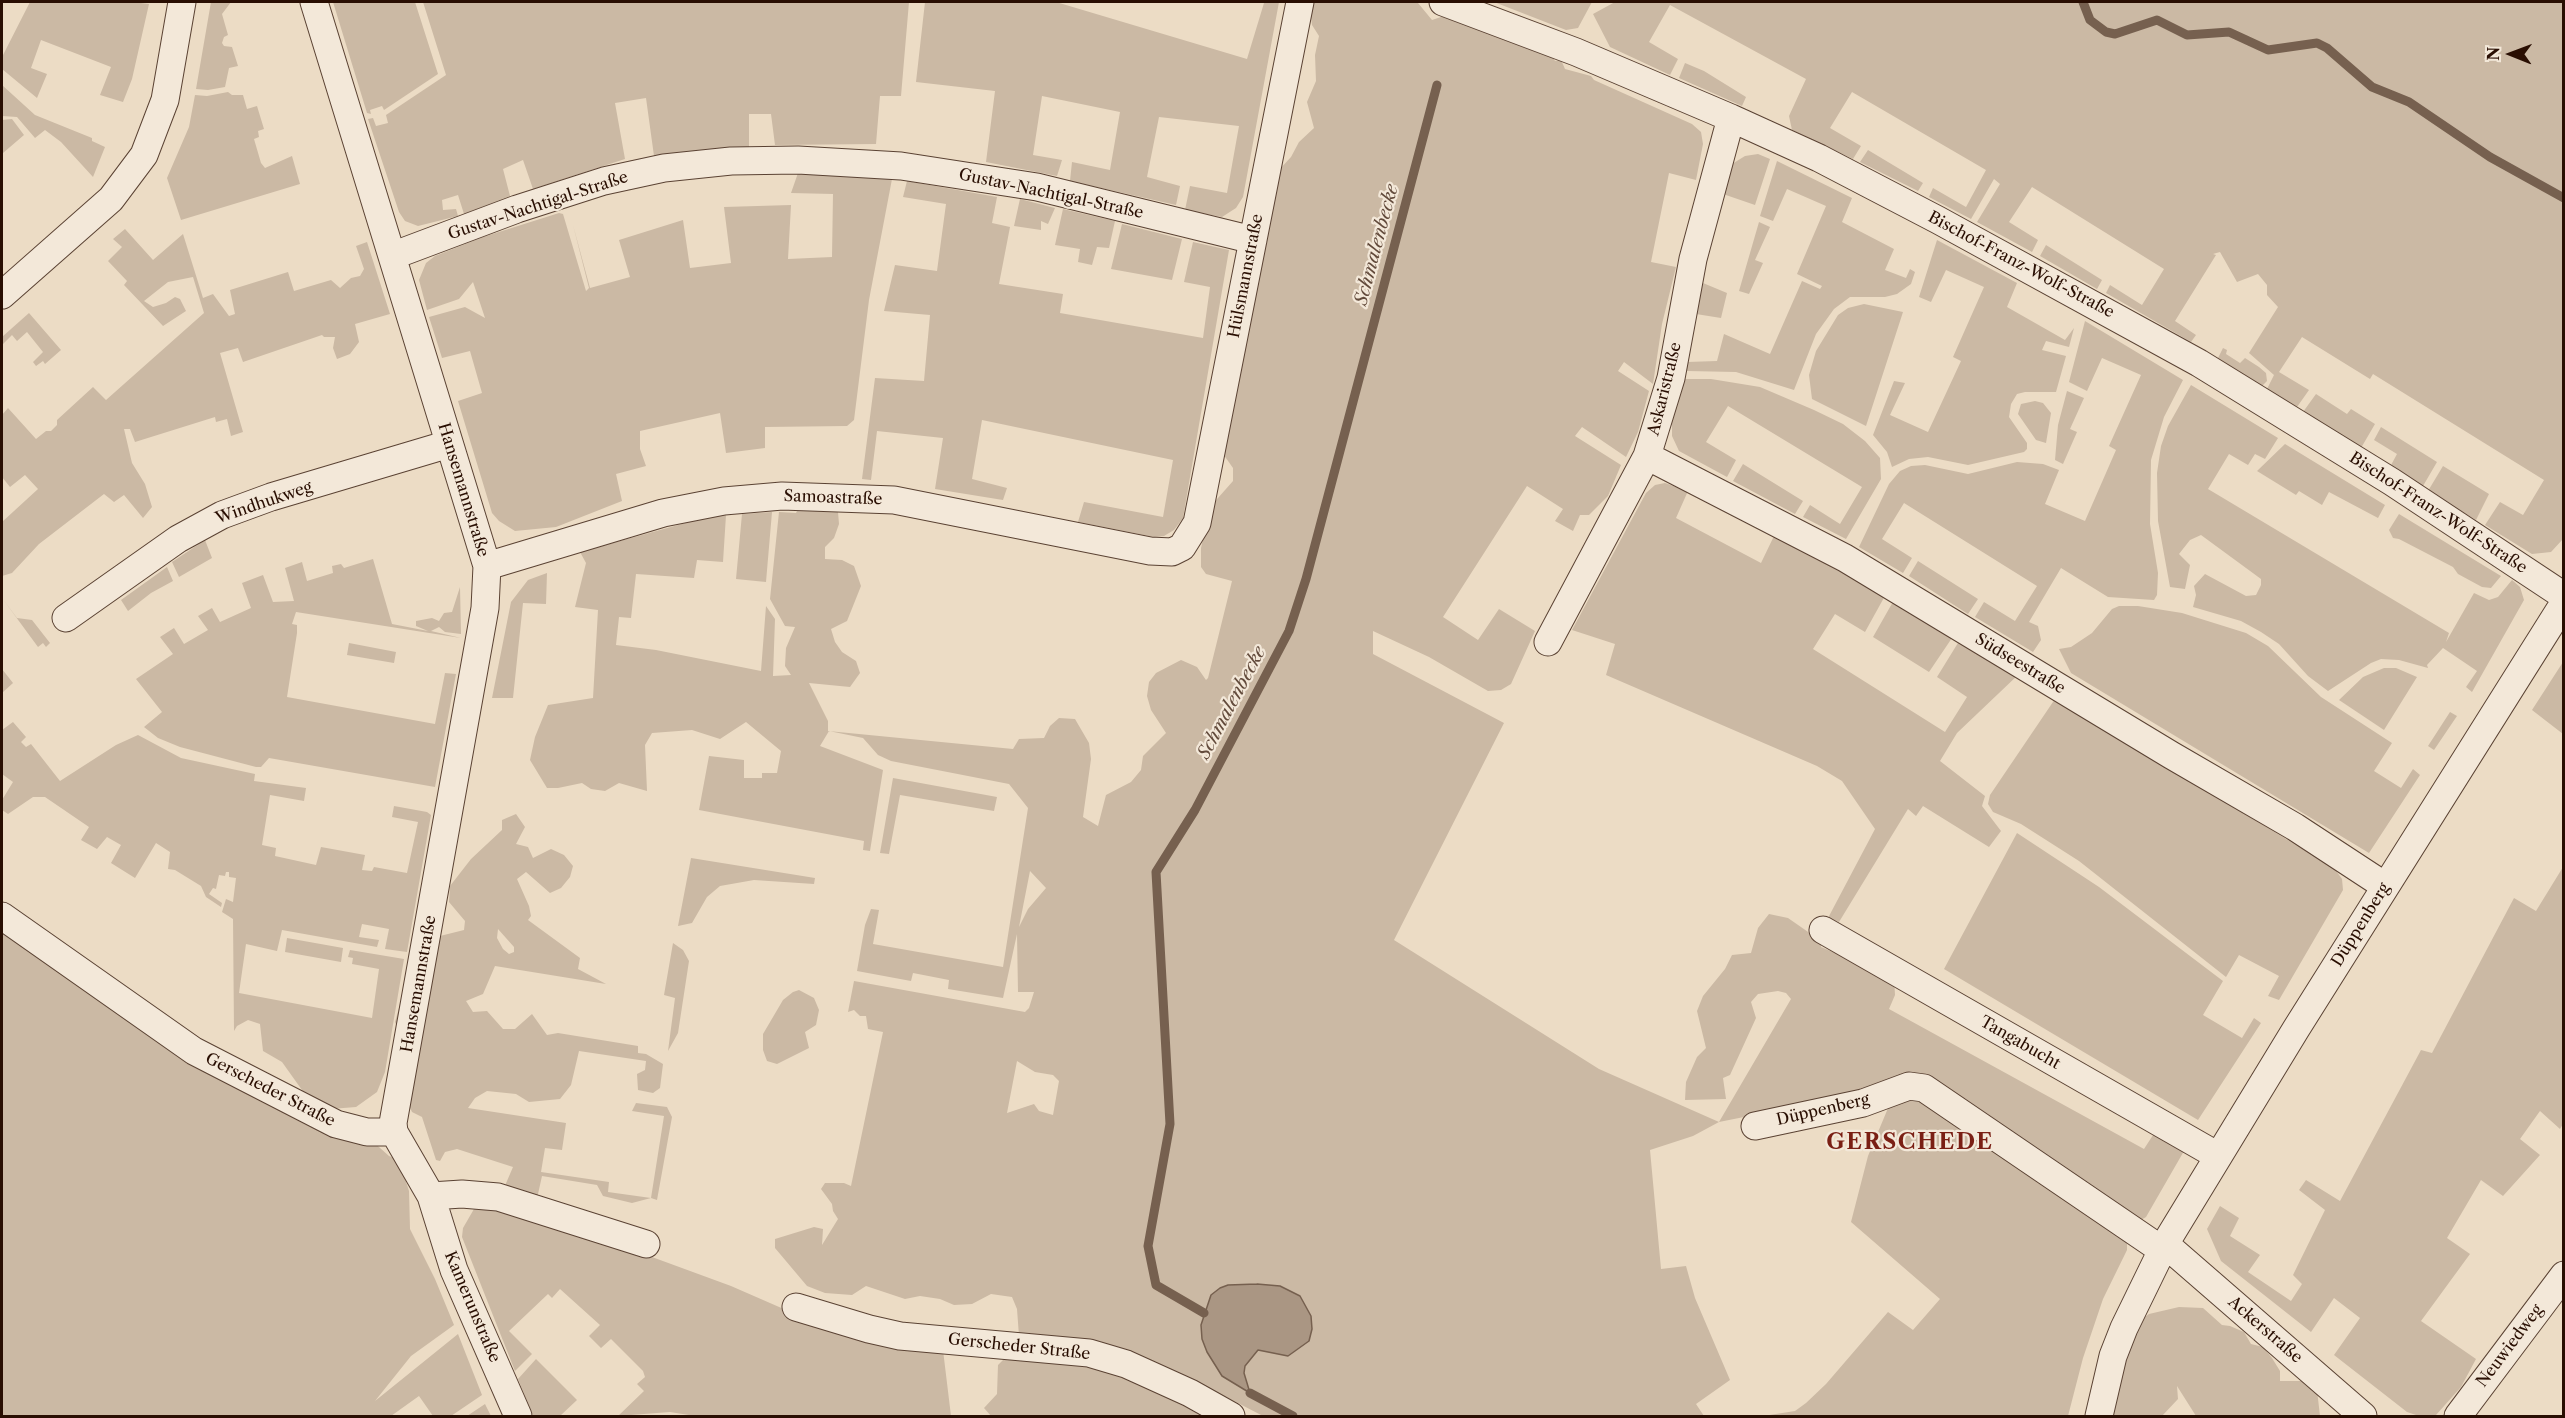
<!DOCTYPE html>
<html>
<head>
<meta charset="utf-8">
<style>
  body { margin:0 }
  #map { position:relative; width:2565px; height:1418px; overflow:hidden; background:#ecdcc5; font-family:"Libre Caslon Text",serif }
  canvas { display:block }
  .frame { position:absolute; inset:0; border:3px solid #290e02; pointer-events:none }
  .north { position:absolute; left:2481px; top:24px; width:60px; height:60px; -webkit-text-stroke:4px #f3e8d9; paint-order:stroke; rotate:271deg; font-size:16px; font-weight:700; line-height:24px; text-align:center; color:#290e02 }
  .north::after { content:''; display:block; margin:auto; width:21px; height:27px; background:#290e02; clip-path:polygon(50% 0,100% 100%,50% 72%,0 100%) }
</style>
</head>
<body>
<div id="map">
<canvas width="2565" height="1418"></canvas>
<div class="frame"></div>
<div class="north">N</div>
</div>
<script>
const ctx = document.querySelector('canvas').getContext('2d');
ctx.lineJoin = 'round';
function fillPath(path, color) {
  ctx.fillStyle = color;
  ctx.fill(path, 'evenodd');
}
function poly(rows) {
  const path = new Path2D();
  for (const r of rows) {
    path.moveTo(r[0], r[1]);
    for (let i = 2; i < r.length; i += 2) path.lineTo(r[i], r[i + 1]);
  }
  return path;
}
function trace(path, color, width, dash) {
  ctx.strokeStyle = color;
  ctx.lineWidth = width;
  ctx.lineCap = dash ? 'butt' : 'round';
  ctx.setLineDash(dash || []);
  ctx.stroke(path);
}
function write(font, color, halo, rows, align = 'center') {
  ctx.font = font + ' "Libre Caslon Text",serif';
  ctx.lineWidth = 4.5;
  ctx.setLineDash([]);
  ctx.textBaseline = 'middle';
  ctx.strokeStyle = halo;
  ctx.fillStyle = color;
  for (const [text, x, y, turn = 0] of rows) {
    ctx.save();
    ctx.translate(x, y);
    ctx.rotate((+turn || 0) * Math.PI / 180);
    ctx.textAlign = isNaN(turn) ? turn : align;
    if (halo) ctx.strokeText(text, 0, 0);
    ctx.fillText(text, 0, 0);
    ctx.restore();
  }
}
fillPath(poly([
  [30,2,133,2,149,4,132,79,123,102,100,95,111,67,41,40,31,68,47,74,37,98,2,69,2,57],
  [211,2,231,2,222,14,228,35,224,37,222,43,224,46,232,47,238,66,229,68,225,87,208,90,196,89],
  [333,2,415,2,438,74,384,110,382,106,370,110,371,114,367,113],
  [423,2,909,2,901,96,880,96,876,144,775,145,771,114,749,114,749,147,654,156,646,98,615,103,625,159,533,189,523,160,503,169,510,196,464,214,458,195,442,200,443,210,456,209,458,216,418,226,405,221,399,212,368,119,373,118,376,126,388,123,386,115,446,75],
  [925,2,1056,2,1247,59,1264,3,1260,2,1279,2,1243,197,1236,208,1222,217,1185,210,1190,186,1227,193,1239,126,1159,117,1147,177,1180,186,1176,205,1070,181,1072,162,1110,170,1120,112,1042,96,1033,155,1062,160,1057,176,986,162,995,91,916,82],
  [1312,2,1418,3,1432,20,1447,15,1550,52,1555,61,1561,60,1565,69,1591,76,1594,80,1692,124,1701,132,1703,144,1696,180,1669,173,1651,262,1676,267,1662,324,1653,384,1624,362,1618,371,1649,391,1638,432,1626,457,1582,427,1575,436,1621,465,1608,496,1589,515,1580,515,1573,531,1555,521,1563,509,1527,486,1443,617,1478,640,1499,609,1535,631,1511,684,1501,690,1488,691,1429,657,1373,631,1373,654,1504,723,1394,940,1599,1069,1719,1122,1791,999,1786,993,1778,991,1758,994,1751,1002,1756,1018,1730,1075,1723,1078,1726,1099,1685,1100,1686,1082,1697,1057,1706,1048,1697,1011,1703,996,1725,969,1732,955,1751,953,1758,928,1769,914,1788,918,1811,934,1821,943,1821,947,1894,978,1895,995,1889,1009,2144,1149,2155,1132,2184,1151,2146,1217,2141,1220,1929,1083,1854,1095,1719,1122,1693,1136,1650,1150,1661,1269,1686,1266,1695,1298,1730,1380,1696,1404,1704,1416,1263,1416,1203,1385,1205,1416,991,1416,984,1408,997,1394,998,1365,1007,1356,1019,1336,1017,1309,1012,1297,991,1294,972,1304,954,1305,940,1299,920,1296,905,1299,866,1286,852,1295,825,1293,807,1286,775,1248,775,1239,814,1227,823,1229,822,1245,838,1219,833,1211,832,1204,821,1189,825,1183,844,1183,851,1186,883,1032,868,1029,866,1016,860,1016,854,1010,848,1012,854,981,1025,1012,1029,1008,1034,992,1018,992,1017,934,1003,998,948,989,949,980,913,973,911,981,857,971,865,925,871,909,879,910,873,944,1003,967,1028,808,1009,784,891,761,878,755,863,738,829,731,820,746,883,770,870,851,863,850,864,841,699,810,709,756,744,760,744,778,762,778,762,773,777,773,781,751,746,722,720,739,692,730,652,733,645,745,647,791,619,783,605,791,591,789,582,783,558,788,547,788,530,760,535,737,548,705,593,698,598,610,575,607,586,563,580,552,700,519,726,515,723,562,697,560,694,578,636,574,631,618,619,617,616,645,656,650,761,671,766,606,775,619,773,676,791,675,785,666,786,648,795,627,785,626,770,599,779,512,796,513,798,509,814,507,838,512,839,524,834,538,825,547,825,559,842,560,854,566,861,586,847,621,831,629,835,642,842,652,856,661,860,673,850,687,809,683,828,721,828,731,1013,749,1019,739,1044,738,1050,726,1059,718,1075,719,1089,743,1091,759,1083,817,1098,826,1106,795,1131,782,1141,770,1143,756,1166,733,1151,710,1147,696,1149,682,1156,673,1181,660,1197,667,1206,680,1208,678,1232,581,1206,574,1201,567,1201,548,1210,507,1233,481,1233,468,1221,451,1279,170,1291,157,1299,142,1314,128,1307,102,1316,81,1315,55,1319,36,1312,25,1310,10],
  [1030,871,1046,888,1028,909,1019,927],
  [1017,1061,1035,1072,1053,1075,1059,1081,1053,1115,1039,1111,1034,1104,1007,1113],
  [1494,2,1592,2,1578,28,1566,30],
  [1615,2,2563,2,2563,539,2551,552,2532,554,2485,525,2500,502,2523,515,2544,480,2373,374,2370,379,2302,337,2279,372,2309,390,2297,407,2267,389,2274,375,2249,353,2278,307,2267,295,2267,285,2258,274,2237,282,2220,252,2213,254,2216,255,2175,321,2196,335,2191,342,2106,293,2110,285,2142,305,2164,269,2032,187,2009,222,2038,240,2032,252,1977,222,2000,184,1994,179,1971,219,1929,197,1933,188,1966,207,1986,170,1852,92,1830,128,1861,146,1853,159,1792,130,1789,116,1806,79,1670,5,1649,42,1678,59,1670,75,1610,47,1593,14],
  [1685,63,1704,71,1746,97,1742,106,1679,78],
  [2,85,35,115,92,138,92,141,105,147,93,177,61,142,45,130,35,138,17,117,2,116],
  [228,92,232,95,243,95,247,109,257,106,264,129,258,131,259,137,254,139,261,163,265,168,292,156,300,184,181,220,167,178,189,127,195,95,207,96],
  [12,119,24,135,3,153,2,120],
  [1868,150,1923,183,1918,191,1860,162],
  [1758,154,1770,159,1755,205,1723,194,1732,164,1745,156],
  [1777,161,1852,198,1842,222,1894,249,1885,270,1906,278,1910,269,1915,272,1911,284,1897,294,1885,297,1850,297,1834,309,1816,334,1794,390,1736,372,1687,371,1687,362,1717,361,1724,334,1770,354,1802,281,1820,289,1822,286,1797,274,1826,206,1787,189,1773,221,1760,216],
  [798,173,892,179,869,300,854,420,847,426,765,427,765,448,726,453,720,413,640,431,640,449,646,466,616,474,622,501,556,527,515,531,499,521,492,513,458,401,482,393,470,351,442,358,429,317,465,307,485,318,473,282,459,299,427,310,419,280,426,263,435,256,483,237,559,213,563,214,586,291,589,288,573,225,590,288,630,277,619,240,683,220,690,268,731,263,724,207,791,205,788,259,832,257,833,194,791,193],
  [907,181,997,197,992,223,1010,227,999,284,1063,294,1060,313,1203,338,1210,287,1184,282,1193,242,1229,250,1183,518,1174,530,1164,536,1154,537,1078,522,1084,502,1163,517,1173,460,982,420,972,479,1007,488,1003,500,935,489,943,438,877,431,871,480,862,479,875,378,924,381,930,315,884,311,895,265,937,271,946,204,903,197],
  [1020,199,1055,208,1048,224,1041,221,1041,230,1014,226],
  [1063,209,1115,221,1109,248,1097,247,1092,265,1078,262,1080,249,1055,245],
  [1759,222,1770,227,1755,260,1763,263,1749,294,1739,291],
  [1122,224,1182,239,1172,280,1111,269],
  [125,229,153,260,183,234,203,298,213,294,229,316,235,314,230,290,288,272,294,291,331,280,340,288,351,278,360,276,364,269,356,246,367,242,390,314,355,324,359,342,350,354,337,359,333,348,335,337,324,337,322,335,243,362,238,348,220,353,243,432,231,436,227,419,216,422,215,417,135,442,130,429,124,429,132,463,145,484,152,507,143,518,124,495,114,502,104,494,39,544,12,573,2,576,2,522,38,489,25,475,10,487,2,477,2,415,8,408,36,439,46,431,51,431,57,425,57,420,93,387,106,400,204,313,193,277,168,282,144,301,153,307,166,303,175,297,180,299,186,311,163,326,124,285,127,281,108,261,122,247,113,239],
  [1937,240,2017,283,2007,307,2065,340,2074,328,2069,347,2046,341,2042,350,2066,356,2056,392,2025,392,2017,394,2011,404,2009,417,2027,443,2027,449,2024,452,1968,465,1928,457,1909,459,1892,467,1887,452,1873,435,1894,381,1905,383,1890,415,1928,432,1961,361,1953,357,1984,287,1946,270,1931,302,1919,297],
  [2046,245,2102,280,2097,289,2040,256],
  [1703,283,1727,293,1721,318,1696,314],
  [1864,304,1903,312,1866,426,1812,399,1809,375,1816,351,1838,315,1848,308],
  [29,313,61,350,45,364,43,361,36,366,33,362,43,352,27,332,17,341,12,335,2,345,2,337],
  [2085,321,2183,380,2164,417,2151,460,2150,524,2158,573,2157,595,2154,600,2108,597,2061,568,2029,622,2038,626,2041,640,2033,652,1975,617,1984,602,2015,621,2037,586,1904,503,1882,539,1912,558,1903,573,1859,547,1889,484,1900,471,1911,466,1925,465,1968,474,2017,462,2043,464,2059,470,2045,504,2085,521,2116,450,2109,446,2141,375,2102,358,2087,391,2069,382],
  [2223,348,2227,350,2226,354,2240,363,2245,358,2259,367,2266,373,2267,381,2262,386,2218,358],
  [1682,379,1711,379,1760,387,1814,410,1843,424,1865,441,1880,458,1881,479,1846,539,1803,517,1810,505,1840,524,1862,487,1728,406,1706,442,1736,460,1727,477,1679,451,1672,436,1672,421],
  [2191,385,2278,438,2265,459,2255,454,2248,465,2229,454,2208,489,2449,633,2446,642,2474,593,2489,600,2498,597,2512,580,2520,587,2524,600,2472,692,2466,687,2477,671,2443,648,2427,665,2428,668,2399,660,2381,659,2371,663,2328,691,2308,676,2279,644,2261,632,2241,621,2193,607,2196,595,2194,586,2205,574,2246,596,2256,595,2261,585,2261,579,2201,535,2190,540,2179,554,2190,565,2185,589,2170,587,2158,521,2157,473,2161,446,2168,426],
  [2067,391,2084,398,2070,429,2077,432,2063,464,2055,460,2058,425],
  [2316,394,2347,414,2351,409,2375,424,2361,448,2303,412],
  [2035,401,2043,403,2051,413,2046,443,2036,440,2018,414,2021,404],
  [2381,427,2437,462,2423,486,2390,467,2397,454,2374,440],
  [2285,444,2385,505,2378,518,2329,492,2322,505,2299,491,2296,495,2257,471],
  [1743,464,1803,501,1795,514,1733,481],
  [2443,466,2489,494,2476,520,2428,491],
  [1665,483,1688,491,1676,518,1761,563,1774,536,1886,594,1865,632,1835,614,1813,649,1945,732,1967,697,1937,677,1961,638,2019,674,1957,733,1940,761,1985,796,1982,806,2001,831,1989,847,1923,806,1916,816,1908,809,1839,922,1828,918,1875,829,1842,781,1817,766,1606,675,1615,644,1572,630,1646,493,1655,485],
  [772,512,766,582,736,579,742,514],
  [2399,514,2501,576,2491,588,2482,587,2458,574,2453,567,2399,539,2393,538,2389,530],
  [205,540,212,558,179,577,172,562],
  [373,559,392,624,428,631,416,626,416,621,432,618,439,621,444,613,452,612,460,587,461,634,445,632,439,627,431,631,461,638,296,612,292,624,297,625,297,633,287,697,435,724,445,673,456,674,435,787,269,758,261,767,256,767,180,747,158,738,144,727,162,712,136,679,173,654,160,637,174,628,184,644,208,630,198,616,212,608,220,622,251,608,242,583,263,575,273,602,294,601,285,568,302,562,307,581,333,573,332,566,341,564,344,568],
  [1918,561,1978,599,1968,614,1909,576],
  [167,567,173,581,151,593,128,611,121,600],
  [547,573,546,604,523,603,513,698,492,698,511,602,528,580],
  [2,598,17,618,32,620,50,643,46,647,43,643,38,647],
  [1894,600,1954,635,1929,672,1873,637],
  [2119,606,2138,606,2182,613,2246,633,2268,646,2321,697,2392,743,2374,771,2401,788,2413,769,2420,775,2369,853,2071,673,2059,649,2071,647,2092,633,2112,609],
  [349,643,396,652,394,663,347,655],
  [2563,662,2563,734,2532,710],
  [2384,668,2396,668,2417,677,2384,730,2339,700,2363,677],
  [2,669,13,683,2,693],
  [2055,699,2334,868,2342,879,2343,890,2279,1000,2268,996,2279,976,2239,955,2226,977,2079,861,2021,824,1993,812,1988,804,1990,795],
  [2450,712,2457,716,2434,750,2428,746],
  [13,722,26,737,21,742,26,747,31,744,60,781,116,745,138,735,181,758,255,774,254,781,306,788,304,801,270,795,262,845,276,848,275,856,316,865,321,847,365,855,362,870,372,871,374,867,407,873,418,822,392,817,394,806,427,812,431,815,407,952,385,949,389,929,362,924,359,937,379,940,377,947,282,930,277,951,246,944,239,993,372,1018,379,969,352,964,353,958,348,957,350,950,404,959,385,1072,377,1092,356,1107,331,1109,307,1097,282,1062,263,1051,260,1024,248,1020,237,1026,234,1031,233,919,222,912,226,899,233,902,236,878,229,877,229,872,226,872,225,876,219,875,216,889,213,888,209,894,222,903,221,907,206,897,201,886,175,870,168,869,170,852,156,843,135,878,111,863,121,845,107,837,97,849,81,840,89,827,45,797,33,797,8,814,2,810,2,800,13,782,2,774,2,730],
  [893,778,997,797,994,811,900,795,889,854,880,853],
  [516,814,525,827,516,844,528,847,533,858,551,849,564,855,573,866,570,877,561,888,550,893,526,872,517,879,529,906,531,916,528,920,580,958,578,969,606,984,495,966,483,994,466,1001,473,1012,487,1011,503,1029,515,1029,532,1014,547,1035,558,1033,638,1046,638,1053,646,1054,663,1064,660,1088,653,1093,638,1090,637,1074,645,1070,646,1061,579,1051,571,1085,560,1099,529,1102,516,1094,487,1091,475,1098,468,1108,566,1123,562,1150,545,1148,541,1172,609,1182,608,1192,651,1198,664,1116,632,1111,636,1103,667,1107,672,1117,657,1200,651,1198,632,1203,603,1196,597,1185,542,1176,534,1212,504,1188,513,1167,457,1149,445,1152,440,1161,436,1160,422,1117,412,1112,406,1099,407,1050,395,1022,399,1008,407,997,436,937,464,930,465,921,449,902,450,886,471,859,502,830,502,820],
  [498,929,514,947,514,952,509,954,503,949,497,938],
  [2017,833,2099,887,2223,981,2203,1015,2242,1038,2254,1018,2261,1023,2198,1120,1944,969],
  [691,858,815,878,814,884,754,880,720,886,707,897,692,923,678,926],
  [2563,867,2563,1124,2560,1129,2540,1111,2520,1139,2540,1155,2503,1196,2481,1180,2447,1238,2470,1254,2421,1321,2476,1359,2461,1387,2436,1415,2419,1416,2407,1412,2334,1355,2360,1318,2334,1298,2311,1332,2221,1261,2207,1229,2220,1206,2239,1218,2230,1236,2260,1255,2248,1272,2291,1301,2302,1284,2293,1275,2325,1210,2299,1190,2306,1180,2340,1201,2421,1050,2432,1053,2514,898,2536,911],
  [2,929,370,1139,389,1156,399,1160,409,1191,410,1229,435,1279,454,1325,411,1356,375,1401,458,1334,482,1395,451,1416,433,1416,419,1396,391,1416,2,1416],
  [287,938,343,948,341,962,285,952],
  [673,943,683,950,689,961,678,1033,668,1051,675,998,664,995],
  [799,990,814,998,819,1010,816,1025,805,1032,809,1048,777,1064,767,1061,763,1050,763,1034,783,1000,793,992],
  [1919,1096,2123,1237,2127,1243,2127,1250,2103,1299,2083,1358,2068,1416,1763,1416,1795,1411,1806,1403,1826,1384,1888,1312,1913,1330,1940,1299,1851,1222,1868,1156,1891,1101],
  [486,1207,592,1235,731,1286,786,1310,943,1350,951,1416,695,1416,670,1412,618,1416,644,1391,637,1384,645,1377,643,1371,611,1339,601,1348,589,1336,600,1325,560,1289,552,1298,548,1294,509,1331,532,1354,515,1371,462,1237,463,1228,474,1209],
  [2179,1307,2203,1308,2222,1325,2230,1326,2244,1332,2251,1344,2263,1347,2272,1358,2280,1371,2280,1381,2301,1381,2317,1390,2320,1416,2196,1416,2177,1386,2178,1399,2162,1416,2111,1416,2121,1358,2139,1321,2149,1314],
  [536,1359,577,1400,560,1416,533,1416,518,1379],
  [485,1404,491,1416,467,1416]
]), '#cbb9a4');
const water = poly([
  [1257,1284,1280,1286,1300,1296,1311,1316,1312,1329,1309,1341,1288,1356,1258,1350,1245,1366,1244,1373,1250,1393,1222,1376,1207,1352,1202,1339,1201,1325,1211,1295,1220,1288,1228,1285,1257,1284]
]);
fillPath(water, '#aa9683');
trace(water, '#76604f', 1.5);
trace(poly([
  [2083,2,2090,20,2106,32,2115,34,2157,20,2187,35,2229,32,2268,50,2317,43,2327,48,2372,87,2409,102,2490,157,2564,198],
  [1204,1313,1156,1285,1148,1246,1170,1124,1156,872,1195,810,1289,631,1306,579,1437,85],
  [1250,1393,1293,1416]
]), '#76604f', 9);
const street = poly([
  [314,2,487,566,485,608,393,1123,394,1132],
  [1443,2,1576,52,1731,118,1819,158,1938,220,2199,363,2392,482,2564,596],
  [392,256,517,209,604,181,664,168,731,161,798,160,901,166,1037,187,1253,240],
  [2,295,111,199,144,155,165,100,182,2],
  [1647,456,1845,558,2171,755,2295,827,2385,886],
  [487,566,663,513,724,501,782,496,894,500,1150,551,1172,552,1182,547,1197,523,1300,2],
  [66,618,178,539,222,515,271,497,449,444],
  [1548,642,1647,456,1671,378,1693,259,1731,118],
  [2,916,194,1051,336,1124,367,1132,394,1132,431,1196,454,1270,518,1416],
  [1823,930,2218,1156],
  [1755,1126,1863,1103,1909,1086,1924,1088,2162,1250],
  [431,1196,462,1194,498,1197,646,1244],
  [2165,1244,2363,1416],
  [796,1307,869,1329,900,1336,1089,1353,1126,1364,1190,1393,1231,1416],
  [2099,1416,2113,1356,2124,1328,2165,1244,2296,1029,2564,603],
  [2458,1416,2564,1275]
]);
trace(street, '#5a4233', 29);
trace(street, '#f3e8d9', 27);
write('16px', '#290e02', '#f3e8d9', [
  ["Gustav-Nachtigal-Straße",1051,194,12],
  ["Gustav-Nachtigal-Straße",538,206,-18],
  ["Bischof-Franz-Wolf-Straße",2021,265,28],
  ["Hülsmannstraße",1246,276,-79],
  ["Askaristraße",1665,389,-76],
  ["Hansemannstraße",463,490,73],
  ["Samoastraße",833,498,2],
  ["Windhukweg",264,503,-19],
  ["Bischof-Franz-Wolf-Straße",2438,513,33],
  ["Südseestraße",2020,664,31],
  ["Düppenberg",2361,925,-58],
  ["Hansemannstraße",419,984,-80],
  ["Tangabucht",2020,1043,30],
  ["Gerscheder Straße",270,1090,27],
  ["Düppenberg",1823,1110,-13],
  ["Kamerunstraße",472,1307,67],
  ["Ackerstraße",2265,1330,41],
  ["Neuwiedweg",2510,1346,-53],
  ["Gerscheder Straße",1019,1347,6]
]);
write('italic 18px', '#634b3c', '#f3e8d9', [
  ["Schmalenbecke",1377,245,-75],
  ["Schmalenbecke",1232,703,-62]
]);
ctx.letterSpacing = '1.5px';
write('bold 22px', '#7a1f14', '#f3e8d9', [
  ["GERSCHEDE",1910,1143]
]);
ctx.letterSpacing = '0px';
</script>
</body>
</html>
